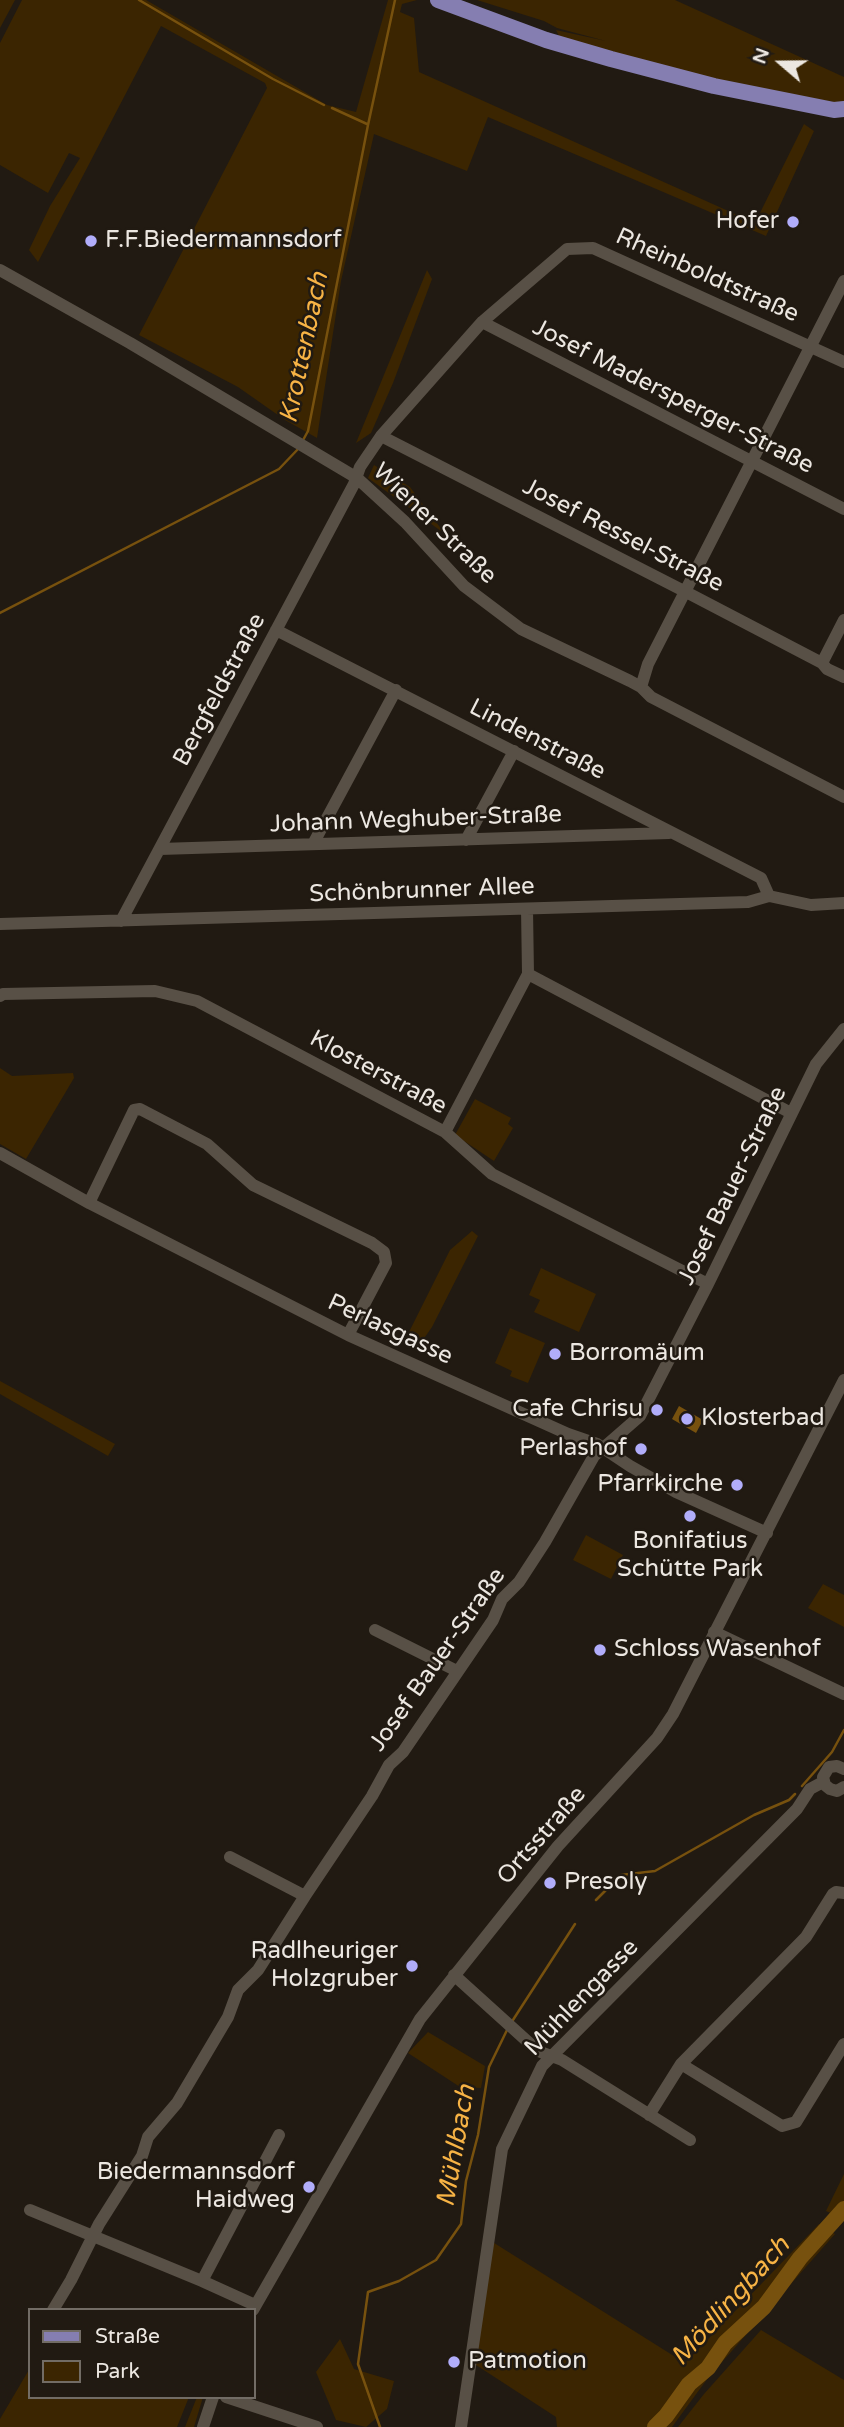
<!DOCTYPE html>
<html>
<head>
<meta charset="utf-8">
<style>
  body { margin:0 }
  #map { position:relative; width:844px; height:2427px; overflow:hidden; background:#211a12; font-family:"Varela Round",sans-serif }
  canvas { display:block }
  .legend { position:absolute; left:28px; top:2308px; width:228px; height:91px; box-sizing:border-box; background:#211a12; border:2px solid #726c65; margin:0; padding:9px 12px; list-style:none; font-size:21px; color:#ece7e1 }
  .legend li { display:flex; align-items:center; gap:14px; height:35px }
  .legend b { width:35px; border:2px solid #726c65 }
  .north { position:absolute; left:746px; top:28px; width:70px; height:70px; -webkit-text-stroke:5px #211a12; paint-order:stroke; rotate:290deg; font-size:19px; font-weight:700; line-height:28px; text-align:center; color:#ece7e1 }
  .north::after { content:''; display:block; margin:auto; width:24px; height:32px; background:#ece7e1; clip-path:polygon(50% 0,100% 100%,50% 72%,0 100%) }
</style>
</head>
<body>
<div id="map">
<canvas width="844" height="2427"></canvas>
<ul class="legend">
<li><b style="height:9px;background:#857eb1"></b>Straße</li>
<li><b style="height:19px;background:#3b2501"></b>Park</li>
</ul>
<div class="north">N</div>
</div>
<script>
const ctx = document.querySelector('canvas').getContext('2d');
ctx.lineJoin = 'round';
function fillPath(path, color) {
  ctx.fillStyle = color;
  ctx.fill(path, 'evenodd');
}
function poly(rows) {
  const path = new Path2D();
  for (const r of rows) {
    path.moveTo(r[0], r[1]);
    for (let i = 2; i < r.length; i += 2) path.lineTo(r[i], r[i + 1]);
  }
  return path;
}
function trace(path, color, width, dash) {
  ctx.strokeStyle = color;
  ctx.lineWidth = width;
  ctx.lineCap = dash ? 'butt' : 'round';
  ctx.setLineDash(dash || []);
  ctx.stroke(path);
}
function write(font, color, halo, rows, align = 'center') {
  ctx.font = font + ' "Varela Round",sans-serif';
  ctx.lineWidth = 5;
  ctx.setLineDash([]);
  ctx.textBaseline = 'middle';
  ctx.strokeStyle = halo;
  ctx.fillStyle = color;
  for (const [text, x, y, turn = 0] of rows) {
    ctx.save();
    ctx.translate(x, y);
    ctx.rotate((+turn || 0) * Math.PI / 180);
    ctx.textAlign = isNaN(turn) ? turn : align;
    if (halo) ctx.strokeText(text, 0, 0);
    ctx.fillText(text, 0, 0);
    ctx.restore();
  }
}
fillPath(poly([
  [0,0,15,0,0,28],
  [22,0,146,0,327,105,356,112,388,0,417,0,402,4,400,12,414,18,419,72,755,223,804,124,814,131,766,236,488,117,467,171,374,134,341,281,317,438,285,420,238,387,139,335,267,88,265,83,161,26,38,262,29,250,50,206,80,158,69,153,48,193,0,165,0,43],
  [477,0,675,0,844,77,844,104,734,84,561,40,556,30,606,41,557,28,544,21],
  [427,270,432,279,393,383,371,433,356,443],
  [374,465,410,487,445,534,368,478],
  [0,1068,12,1076,73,1073,74,1078,26,1159,0,1144],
  [475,1099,511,1118,508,1124,513,1128,494,1161,455,1135],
  [472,1231,478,1236,432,1327,418,1347,405,1340,450,1250],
  [541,1268,596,1294,579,1332,534,1312,540,1300,529,1295],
  [510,1328,545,1343,528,1383,510,1376,512,1371,495,1363],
  [0,1381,115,1444,108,1456,0,1394],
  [586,1535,623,1555,611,1579,573,1560],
  [823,1584,844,1595,844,1627,808,1608],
  [428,2032,485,2066,481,2088,460,2087,408,2053],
  [844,2174,844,2219,826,2211],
  [819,2224,835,2234,708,2378,672,2427,557,2427,556,2417,476,2365,491,2241,685,2363],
  [761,2330,844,2380,844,2427,678,2427,704,2394],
  [340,2339,354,2369,394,2381,387,2409,366,2427,336,2420,316,2372],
  [30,2368,30,2397,189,2397,177,2427,0,2427,0,2419],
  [197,2397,203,2397,194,2427,185,2427]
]), '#3b2501');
fillPath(poly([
  [679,1406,703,1420,696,1433,672,1419]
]), '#77510e');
trace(poly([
  [139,0,273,79,324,105],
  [332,108,367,124],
  [302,442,308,431,368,125,395,0],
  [0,613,279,469,299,448],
  [802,1786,832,1752,844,1730],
  [596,1900,621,1875,655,1871,754,1815,789,1800,795,1794],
  [511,2023,575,1924],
  [380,2427,358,2364,368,2292,399,2281,436,2260,461,2224,466,2181,478,2135,489,2067,508,2028]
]), '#77510e', 2.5);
trace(poly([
  [655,2427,666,2416,689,2384,708,2368,725,2343,764,2307,800,2258,844,2209]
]), '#77510e', 16);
trace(poly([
  [0,270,130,343,357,478,405,522,464,586,521,629,630,681,641,687,651,697,844,797],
  [482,322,844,509],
  [381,436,686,592,822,663,827,669,844,677],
  [276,630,761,878,769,896],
  [822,663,844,620],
  [641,687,648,664,844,281],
  [466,840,514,751],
  [313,844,396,690],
  [160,849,669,833],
  [121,921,354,484,360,467,381,436,482,322,567,249,593,248,844,362],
  [0,924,748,902,769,896,811,905,844,903],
  [528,974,791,1113],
  [0,996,3,994,155,991,197,1001,445,1132,492,1174,708,1284],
  [445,1132,528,974,527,909],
  [0,1153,89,1203,348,1335,568,1434,597,1444,630,1466,676,1492,767,1533],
  [89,1203,134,1110,140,1109,207,1144,253,1185,372,1243,384,1252,386,1263,348,1335],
  [375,1630,457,1671],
  [714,1632,844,1694],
  [844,1769,837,1766,829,1767,823,1777,825,1785,830,1789,837,1791,844,1787],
  [230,1857,305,1896],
  [454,1975,538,2051,562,2060,690,2140],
  [681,2064,782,2126,796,2122,844,2044],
  [649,2115,681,2064,806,1937,833,1894,836,1892,844,1893],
  [30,2210,202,2281,255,2305],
  [202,2281,279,2135],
  [53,2310,71,2280,99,2224,142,2156,148,2137,177,2103,228,2017,238,1990,258,1970,305,1896,372,1796,389,1765,403,1752,493,1620,502,1599,519,1582,545,1542,594,1456,640,1416,708,1284,816,1064,844,1029],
  [253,2310,420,2019,558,1846,657,1738,673,1714,844,1380],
  [226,2397,317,2427],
  [203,2427,213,2397],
  [461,2427,502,2149,542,2066,797,1809,810,1789,823,1782]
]), '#585046', 12);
trace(poly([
  [438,0,546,40,611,59,714,86,834,110,844,109]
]), '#857eb1', 16);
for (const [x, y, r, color] of [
  [793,222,7,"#b1adfa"],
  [91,241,7,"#b1adfa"],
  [555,1354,7,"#b1adfa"],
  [657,1410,7,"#b1adfa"],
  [687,1419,7,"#b1adfa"],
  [641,1449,7,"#b1adfa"],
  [737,1485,7,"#b1adfa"],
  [690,1516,7,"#b1adfa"],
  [600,1650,7,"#b1adfa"],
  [550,1883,7,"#b1adfa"],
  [412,1966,7,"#b1adfa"],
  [309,2187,7,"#b1adfa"],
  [454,2362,7,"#b1adfa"]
]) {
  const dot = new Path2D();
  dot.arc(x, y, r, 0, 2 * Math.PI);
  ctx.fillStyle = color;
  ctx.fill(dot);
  trace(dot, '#211a12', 2.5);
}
write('24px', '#ece7e1', '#211a12', [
  ["Hofer",779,222],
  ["F.F.Biedermannsdorf",105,241,"left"],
  ["Borromäum",569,1354,"left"],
  ["Cafe Chrisu",643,1410],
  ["Klosterbad",701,1419,"left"],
  ["Perlashof",627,1449],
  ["Pfarrkirche",723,1485],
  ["Bonifatius",690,1542,"center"],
  ["Schütte Park",690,1570,"center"],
  ["Schloss Wasenhof",614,1650,"left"],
  ["Presoly",564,1883,"left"],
  ["Radlheuriger",398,1952],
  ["Holzgruber",398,1980],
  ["Biedermannsdorf",295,2173],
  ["Haidweg",295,2201],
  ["Patmotion",468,2362,"left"]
], 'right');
write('24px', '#ece7e1', '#211a12', [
  ["Rheinboldtstraße",707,276,24],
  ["Josef Madersperger-Straße",673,397,27],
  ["Wiener Straße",434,524,44],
  ["Josef Ressel-Straße",623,536,27],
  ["Bergfeldstraße",220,690,-62],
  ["Lindenstraße",537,740,27],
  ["Johann Weghuber-Straße",416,820,-2],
  ["Schönbrunner Allee",422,891,-2],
  ["Klosterstraße",378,1073,28],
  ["Josef Bauer-Straße",733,1186,-64],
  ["Perlasgasse",390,1330,25],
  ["Josef Bauer-Straße",438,1660,-55],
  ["Ortsstraße",542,1836,-49],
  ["Mühlengasse",582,1998,-46]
]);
write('italic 26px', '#f7b345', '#211a12', [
  ["Krottenbach",305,348,-78],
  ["Mühlbach",457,2146,-80],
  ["Mödlingbach",731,2302,-48]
]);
</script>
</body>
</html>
